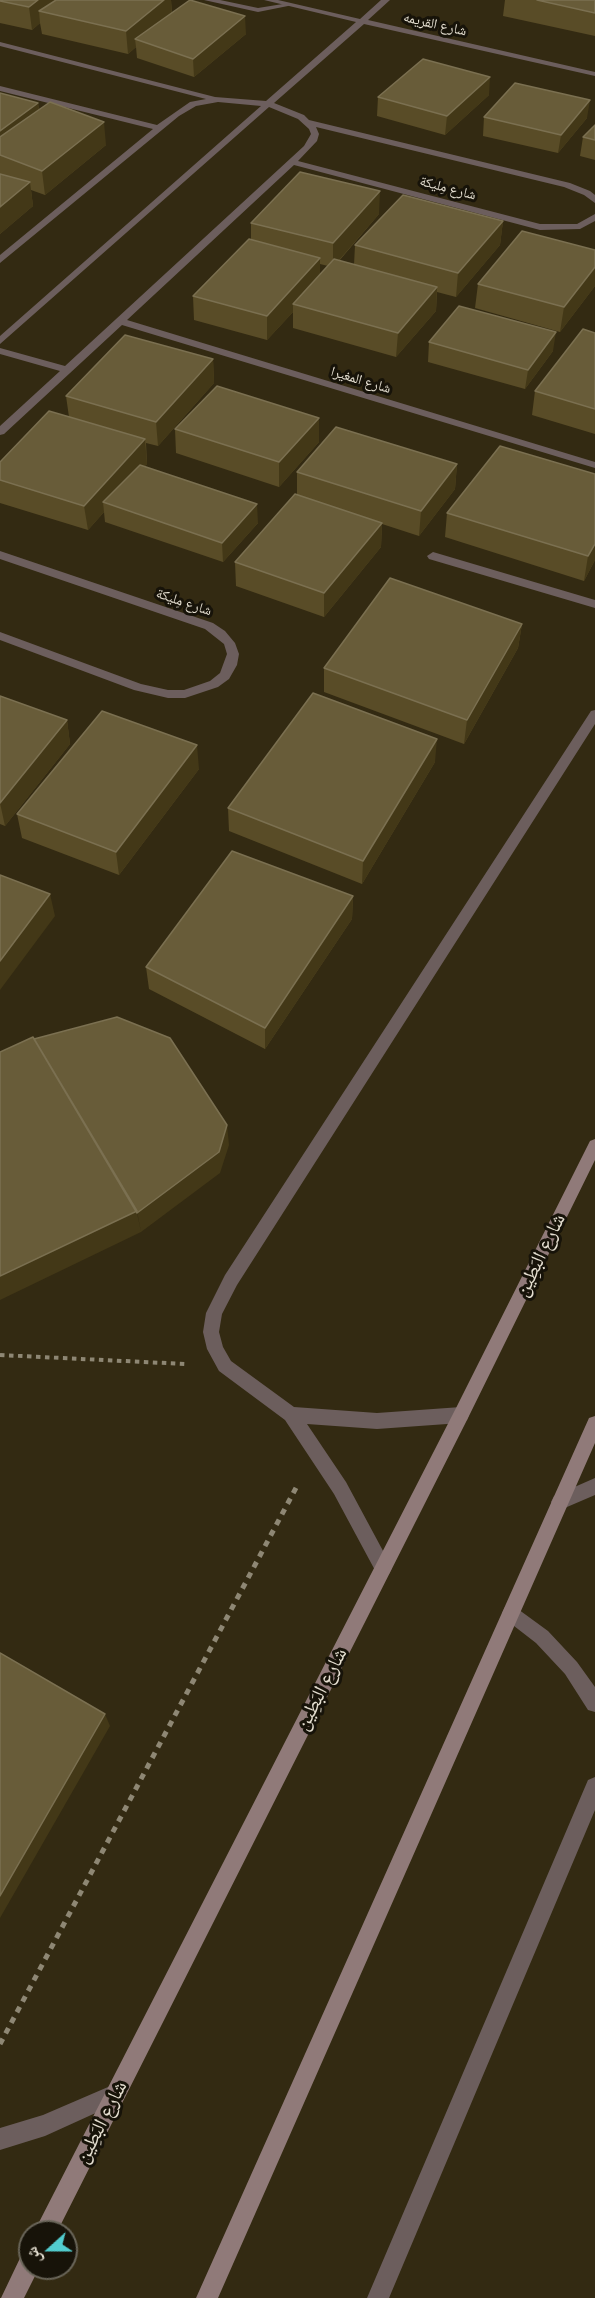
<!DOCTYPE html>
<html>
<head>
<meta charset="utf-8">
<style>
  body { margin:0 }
  #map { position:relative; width:595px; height:2298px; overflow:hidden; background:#332a12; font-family:"Golos Text","Noto Naskh Arabic",sans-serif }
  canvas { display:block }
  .north { position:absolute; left:18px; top:2220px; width:60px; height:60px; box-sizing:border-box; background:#171309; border:2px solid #696559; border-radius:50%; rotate:249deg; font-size:16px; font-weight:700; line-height:24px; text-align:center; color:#e5dfd1 }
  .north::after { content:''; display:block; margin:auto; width:21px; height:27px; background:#52cdcf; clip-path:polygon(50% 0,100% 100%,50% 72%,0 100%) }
</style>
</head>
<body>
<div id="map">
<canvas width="595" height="2298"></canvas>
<div class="north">ش</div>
</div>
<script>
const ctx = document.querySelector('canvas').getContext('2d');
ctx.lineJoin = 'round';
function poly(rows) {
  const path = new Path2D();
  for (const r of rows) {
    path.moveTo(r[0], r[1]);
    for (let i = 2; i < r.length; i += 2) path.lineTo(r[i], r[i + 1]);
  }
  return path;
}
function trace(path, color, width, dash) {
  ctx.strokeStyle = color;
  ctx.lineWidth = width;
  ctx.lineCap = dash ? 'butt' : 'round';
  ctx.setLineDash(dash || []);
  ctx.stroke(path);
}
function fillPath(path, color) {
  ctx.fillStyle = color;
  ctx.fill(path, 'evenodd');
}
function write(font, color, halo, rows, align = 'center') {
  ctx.font = font + ' "Golos Text","Noto Naskh Arabic",sans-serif';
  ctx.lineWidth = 6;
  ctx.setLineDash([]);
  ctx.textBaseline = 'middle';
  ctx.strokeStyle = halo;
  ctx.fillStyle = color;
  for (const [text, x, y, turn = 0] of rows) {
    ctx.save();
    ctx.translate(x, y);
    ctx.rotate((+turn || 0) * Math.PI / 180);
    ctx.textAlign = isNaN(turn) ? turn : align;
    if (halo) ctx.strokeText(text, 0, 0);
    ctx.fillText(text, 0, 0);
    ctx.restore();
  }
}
trace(poly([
  [0,1355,185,1364]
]), '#8e8774', 4, [4.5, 4.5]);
trace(poly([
  [0,2044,297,1486]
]), '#8e8774', 5, [6, 6]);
fillPath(poly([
  [204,0,220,0,258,8,289,3,293,5,258,12,204,0],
  [433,552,595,600,595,608,429,559,427,556,433,552],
  [511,1604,548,1631,577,1662,595,1687,595,1712,588,1710,565,1674,536,1643,505,1619,502,1613,505,1607,511,1604],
  [595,1777,595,1810,389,2298,367,2298,588,1780,595,1777]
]), '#6c5e5d');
fillPath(poly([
  [264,0,278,0,360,19,381,0,390,0,368,20,595,72,595,76,364,24,274,103,304,115,309,120,570,183,590,191,595,195,595,203,584,195,564,187,316,127,319,134,317,141,298,161,540,224,577,224,595,214,595,221,580,229,540,230,294,165,127,320,595,462,595,468,122,325,4,434,0,435,0,426,60,371,0,354,0,348,65,366,304,146,311,134,309,129,298,119,269,107,0,344,0,336,261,106,218,102,196,106,179,116,0,263,0,255,153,129,0,91,0,86,157,125,190,102,206,99,0,46,0,42,215,97,266,101,356,22,264,0],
  [0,551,213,623,225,631,235,643,239,654,237,665,229,679,218,687,185,698,168,698,134,690,0,640,0,632,141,684,168,690,184,690,210,681,220,673,227,654,224,644,205,629,0,559,0,551],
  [595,710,595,724,237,1285,222,1314,219,1332,223,1347,231,1361,294,1407,377,1413,461,1407,467,1410,469,1415,467,1420,461,1423,377,1429,307,1424,346,1482,389,1562,392,1568,389,1574,383,1577,377,1574,334,1494,285,1420,219,1371,207,1349,203,1332,206,1313,225,1275,591,711,595,710],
  [115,2084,122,2087,125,2094,122,2101,45,2136,0,2150,0,2128,43,2115,115,2084]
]), '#6c5e5d');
fillPath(poly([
  [595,1478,595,1495,560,1510,554,1508,551,1502,554,1496,595,1478]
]), '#6c5e5d');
fillPath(poly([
  [595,1139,595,1160,467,1420,57,2232,34,2232,455,1410,590,1141,595,1139],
  [595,1416,595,1443,218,2298,196,2298,589,1418,595,1416],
  [30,2251,30,2268,39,2268,24,2298,1,2298,22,2254,30,2251]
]), '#907a79');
fillPath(poly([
  [0,0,171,0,172,13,246,34,194,77,137,58,136,47,128,54,42,34,40,23,32,30,0,23],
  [505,0,595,0,595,36,503,16],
  [0,93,38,103,39,110,106,145,45,195,31,190,33,206,0,234],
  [489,95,445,135,377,116,378,97],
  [484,117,587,118,558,153,483,136],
  [595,125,595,160,580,156,583,137],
  [379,214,339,261,354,265,355,245,503,221,500,245,456,297,437,292,436,311,396,357,293,328,293,312,267,340,194,320,193,296,251,240,251,223],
  [320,264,328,266,320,274],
  [595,250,595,286,560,332,475,308,478,284],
  [595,333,595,434,532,415,535,391],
  [429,342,553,351,525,389,428,362],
  [213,359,214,383,158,446,146,443,147,464,145,466,258,523,223,562,105,522,104,512,88,530,0,503,0,462,69,417,66,396],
  [175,429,319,442,279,487,176,453],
  [457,464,455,489,419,536,382,524,381,547,324,617,236,586,235,562,297,495,297,472],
  [595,474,595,560,584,581,445,537,447,513],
  [522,624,518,648,464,744,324,692,324,668],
  [0,696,67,720,70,744,5,826,0,824],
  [435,762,362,884,229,831,228,808],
  [199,769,119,875,22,838,17,814],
  [353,896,352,919,265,1049,149,989,146,967]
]), '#594c27');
fillPath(poly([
  [38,0,70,0,39,11,40,23,32,30,29,7],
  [164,0,171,0,172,17,135,39,136,47,128,54,126,31],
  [245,16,246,34,194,77,193,59],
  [490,77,489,95,445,135,447,116],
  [590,100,587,118,558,153,561,135],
  [38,103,41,127,0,155,0,131],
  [104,122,106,145,45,195,42,171],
  [30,182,33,206,0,234,0,207],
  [380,191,379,214,333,267,333,243],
  [503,221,500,245,456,297,458,273],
  [320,258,320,282,293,304,293,312,267,340,267,316],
  [595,267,595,286,560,332,564,307],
  [437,287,436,311,396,357,398,333],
  [556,332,553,351,525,389,528,370],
  [213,359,214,383,158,446,156,422],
  [319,418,319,442,279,487,279,462],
  [145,439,147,464,111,505,103,502,104,512,88,530,84,506],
  [457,464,455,489,419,536,421,511],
  [257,504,258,523,223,562,222,543],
  [382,523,381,547,324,617,324,593],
  [595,544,595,560,584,581,588,556],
  [522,624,518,648,464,744,467,720],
  [67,720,70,744,5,826,0,803],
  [437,739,435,762,362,884,363,861],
  [197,745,199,769,119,875,116,852],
  [50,894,55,916,0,990,0,961],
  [353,896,352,919,265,1049,265,1028],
  [227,1125,229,1145,220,1173,141,1232,137,1213],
  [137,1211,141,1232,0,1300,0,1276],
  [105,1714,110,1726,0,1918,0,1896]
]), '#433817');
const building = poly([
  [0,0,38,0,29,7,0,1,0,0],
  [56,0,164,0,126,31,39,11,56,0],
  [190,0,245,16,193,59,135,39,190,0],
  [537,0,595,0,595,13,537,0],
  [423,59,490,77,447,116,378,97,423,59],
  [515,83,590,100,561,135,484,117,515,83],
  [0,93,38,103,0,131,0,93],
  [50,102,104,122,42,171,0,155,0,137,50,102],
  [595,125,595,140,583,137,595,125],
  [300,172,380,191,333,243,251,223,300,172],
  [0,174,30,182,0,207,0,174],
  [403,195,503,221,458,273,355,245,403,195],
  [522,231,595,250,595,267,564,307,478,284,522,231],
  [249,239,320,258,267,316,193,296,249,239],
  [334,259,437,287,398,333,293,304,334,259],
  [459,306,556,332,528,370,429,342,459,306],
  [583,329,595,333,595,409,535,391,583,329],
  [125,335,213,359,156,422,66,396,125,335],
  [217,386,319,418,279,462,175,429,217,386],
  [49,411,145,439,84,506,0,480,0,462,49,411],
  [336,427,457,464,421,511,297,472,336,427],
  [500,446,595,474,595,544,588,556,447,513,500,446],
  [140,465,257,504,222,543,103,502,140,465],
  [295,494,382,523,324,593,235,562,295,494],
  [390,578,522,624,467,720,324,668,390,578],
  [313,693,437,739,363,861,228,808,313,693],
  [0,696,67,720,0,803,0,696],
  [102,711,197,745,116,852,17,814,102,711],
  [232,851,353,896,265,1028,146,967,232,851],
  [0,875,50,894,0,961,0,875],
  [117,1017,170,1038,227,1125,219,1152,137,1213,34,1039,117,1017],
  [33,1037,137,1211,0,1276,0,1052,33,1037],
  [0,1653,105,1714,0,1896,0,1653]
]);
fillPath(building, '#685c39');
trace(building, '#7b7051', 1.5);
write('14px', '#e5dfd1', '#171309', [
  ["شارع القريمه",435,24,13],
  ["شارع مِليكة",448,188,15],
  ["شارع المغيرا",361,380,17],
  ["شارع مِليكة",184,602,19]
]);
write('20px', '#e5dfd1', '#171309', [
  ["شارع البَطِين",540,1255,-64],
  ["شارع البَطِين",321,1689,-63],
  ["شارع البَطِين",101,2122,-63]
]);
</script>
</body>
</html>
